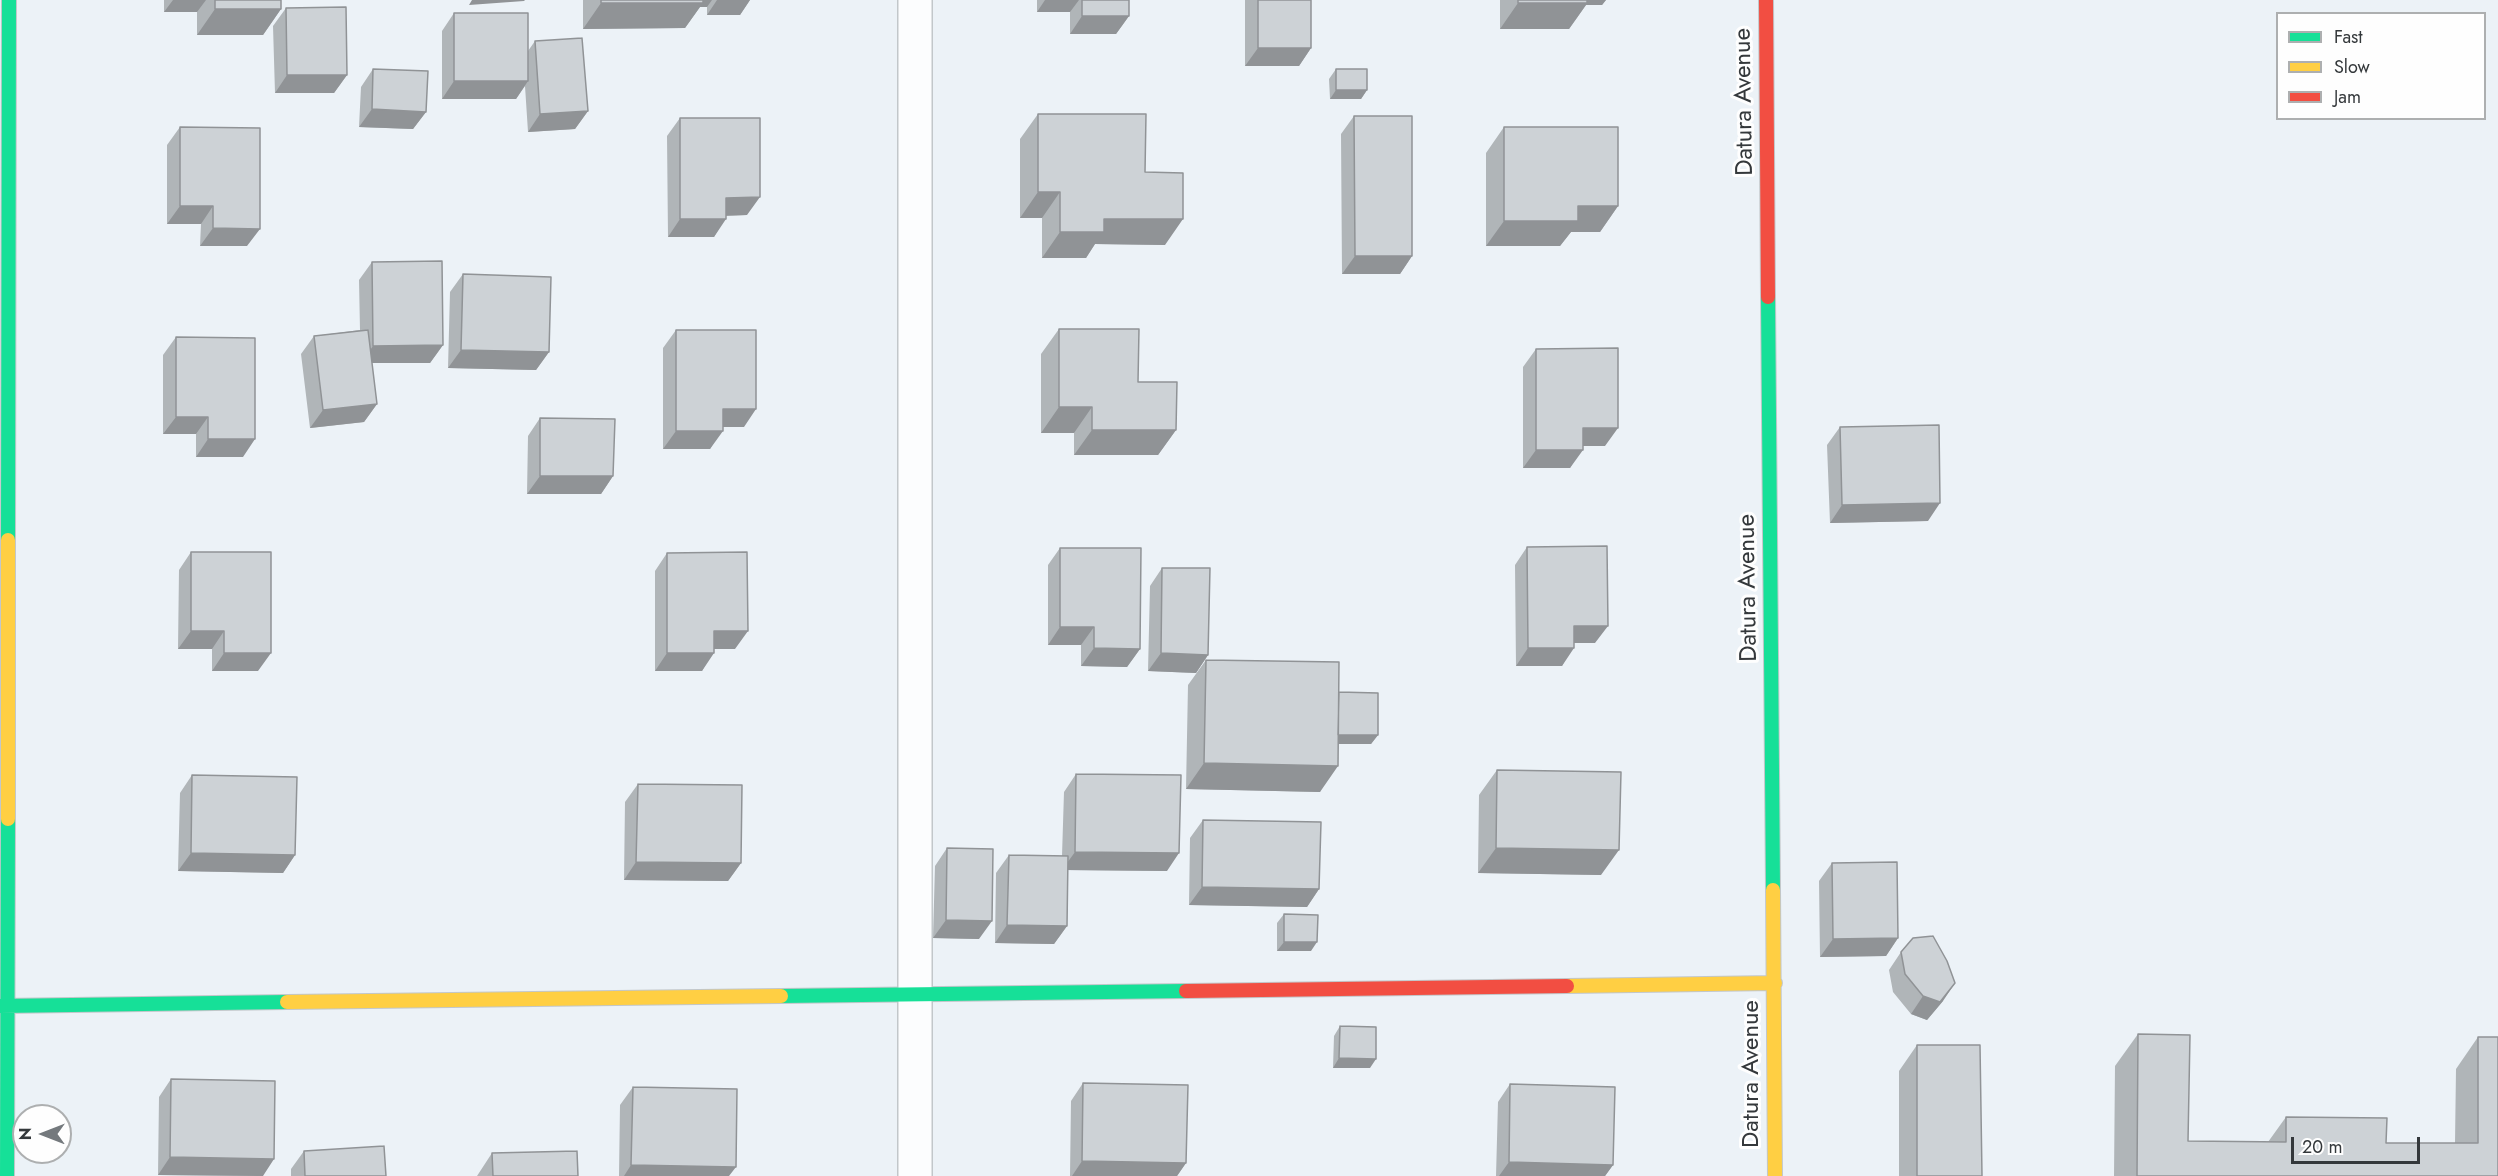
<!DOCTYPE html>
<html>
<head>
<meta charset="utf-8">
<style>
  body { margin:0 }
  #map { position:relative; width:2498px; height:1176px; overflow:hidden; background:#ecf2f7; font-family:Jost,sans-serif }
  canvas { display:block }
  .legend { position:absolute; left:2276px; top:12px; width:210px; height:108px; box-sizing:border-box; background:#fefefe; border:2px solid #adafb0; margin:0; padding:8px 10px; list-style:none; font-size:18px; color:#34383b }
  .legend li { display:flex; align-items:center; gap:12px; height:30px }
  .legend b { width:30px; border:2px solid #adafb0 }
  .north { position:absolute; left:12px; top:1104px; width:60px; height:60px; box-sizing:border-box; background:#fefefe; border:2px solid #adafb0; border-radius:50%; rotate:270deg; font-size:16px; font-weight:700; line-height:24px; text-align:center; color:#34383b }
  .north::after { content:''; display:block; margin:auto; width:21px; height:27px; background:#74797d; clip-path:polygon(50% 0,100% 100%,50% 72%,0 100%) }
  .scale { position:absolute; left:2291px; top:1137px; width:129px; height:27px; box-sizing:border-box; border:3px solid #34383b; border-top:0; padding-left:8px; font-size:18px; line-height:21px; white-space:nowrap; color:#34383b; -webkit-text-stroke:4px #fefefe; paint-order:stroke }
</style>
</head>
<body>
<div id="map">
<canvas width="2498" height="1176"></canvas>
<ul class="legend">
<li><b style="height:8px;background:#16e098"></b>Fast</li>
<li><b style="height:8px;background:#ffcf43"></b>Slow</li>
<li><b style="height:8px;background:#f24e42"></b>Jam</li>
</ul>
<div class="north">N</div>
<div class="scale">20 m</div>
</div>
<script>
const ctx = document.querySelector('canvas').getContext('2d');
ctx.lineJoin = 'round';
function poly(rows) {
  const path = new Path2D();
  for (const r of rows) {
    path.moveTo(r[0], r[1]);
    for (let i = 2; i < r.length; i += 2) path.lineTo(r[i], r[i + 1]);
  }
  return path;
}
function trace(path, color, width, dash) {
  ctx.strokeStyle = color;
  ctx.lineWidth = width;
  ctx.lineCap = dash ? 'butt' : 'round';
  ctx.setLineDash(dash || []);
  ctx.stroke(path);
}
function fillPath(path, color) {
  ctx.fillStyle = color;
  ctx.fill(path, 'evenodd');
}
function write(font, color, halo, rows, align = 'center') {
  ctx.font = font + ' Jost,sans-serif';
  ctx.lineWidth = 6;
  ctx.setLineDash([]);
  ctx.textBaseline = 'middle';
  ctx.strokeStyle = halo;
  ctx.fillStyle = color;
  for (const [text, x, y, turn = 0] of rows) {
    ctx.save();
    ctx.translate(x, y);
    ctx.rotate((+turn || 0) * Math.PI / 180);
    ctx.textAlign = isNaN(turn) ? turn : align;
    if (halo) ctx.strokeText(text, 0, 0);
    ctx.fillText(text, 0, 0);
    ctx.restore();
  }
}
const street = poly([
  [915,1176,915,0]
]);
const fast = poly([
  [1768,297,1773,890],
  [8,540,9,0],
  [781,996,1186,991],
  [0,1006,287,1002],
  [7,1176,8,819]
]);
const slow = poly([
  [8,819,8,540],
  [1773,890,1775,1176],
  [1567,986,1775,983],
  [287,1002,781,996]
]);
const jam = poly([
  [1766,0,1768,297],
  [1186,991,1567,986]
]);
trace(street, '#c2c7ca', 36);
trace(fast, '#c2c7ca', 16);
trace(slow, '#c2c7ca', 16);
trace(jam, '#c2c7ca', 16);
trace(street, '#fcfdfe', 33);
trace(fast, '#16e098', 14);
trace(slow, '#ffcf43', 14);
trace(jam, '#f24e42', 14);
fillPath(poly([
  [164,0,281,0,281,9,263,35,197,35,197,12,164,12],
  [583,0,750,0,740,15,707,15,707,7,700,7,685,28,583,29],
  [1037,0,1129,0,1129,16,1116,34,1070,34,1070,12,1037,12],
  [1245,0,1311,0,1311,48,1299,66,1245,66],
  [1500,0,1606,0,1602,5,1586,5,1569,29,1500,29],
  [286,8,347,75,334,93,275,93,273,26],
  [454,13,528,51,535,41,588,111,575,129,528,132,525,86,516,99,442,99,442,31],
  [373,69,426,112,413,129,359,127,361,87],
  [1336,69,1367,90,1361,99,1330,99,1329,79],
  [1038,114,1145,172,1165,245,1095,244,1086,258,1042,258,1042,218,1020,218,1020,139],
  [1354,116,1412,256,1400,274,1342,274,1341,134],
  [680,118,747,215,726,216,714,237,668,237,667,136],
  [180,127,247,246,200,246,201,224,167,224,167,145],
  [1504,127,1618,206,1600,232,1571,232,1560,246,1486,246,1486,153],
  [372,262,443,345,430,363,372,363,377,404,364,422,310,428,301,354,314,336,360,330,359,280],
  [463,274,549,352,536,370,448,368,450,292],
  [1059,329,1138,382,1176,430,1158,455,1074,455,1074,433,1041,433,1041,354],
  [676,330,744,427,723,427,710,449,663,449,663,348],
  [176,337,243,457,196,457,196,434,163,434,163,355],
  [1536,349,1605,446,1583,446,1570,468,1523,468,1523,367],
  [540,418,613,476,601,494,527,494,528,436],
  [1840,427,1928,521,1830,523,1827,445],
  [1527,547,1595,643,1574,643,1562,666,1516,666,1515,565],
  [1060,548,1140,649,1127,667,1081,666,1081,645,1048,645,1048,565],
  [191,552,258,671,212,671,212,649,178,649,179,570],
  [667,553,735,649,714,649,702,671,655,671,655,571],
  [1162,568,1208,655,1196,673,1148,671,1150,586],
  [1206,660,1339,692,1378,735,1371,744,1338,744,1320,792,1186,789,1188,685],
  [1497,770,1601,875,1478,873,1479,795],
  [1076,774,1167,871,1068,870,1067,926,1054,944,995,943,996,873,1009,855,1062,856,1064,792],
  [192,775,295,855,283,873,178,871,180,793],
  [638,784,741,863,728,881,624,880,625,802],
  [1203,820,1319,889,1307,907,1189,905,1190,838],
  [947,848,979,939,933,938,935,866],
  [1832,863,1898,938,1886,956,1820,957,1819,881],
  [1284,914,1311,951,1277,951,1277,923],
  [1901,952,1943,1001,1927,1020,1911,1014,1893,992,1889,970],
  [1340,1026,1370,1068,1333,1068,1334,1036],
  [2138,1034,2188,1141,2268,1142,2286,1117,2386,1143,2455,1143,2456,1069,2478,1037,2498,1176,2114,1176,2115,1066],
  [1917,1045,1982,1176,1899,1176,1899,1071],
  [171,1079,263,1176,158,1175,159,1097],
  [1083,1083,1186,1163,1177,1176,1070,1176,1071,1101],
  [1510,1084,1613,1165,1605,1176,1496,1176,1498,1102],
  [633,1087,729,1176,619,1176,620,1105],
  [304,1151,386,1176,291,1176,291,1169],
  [492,1153,578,1176,477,1176]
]), '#b0b5b8');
fillPath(poly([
  [173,0,206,0,197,12,164,12],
  [472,0,525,0,524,1,469,5],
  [690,0,712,0,707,7,700,7,685,28,583,29,601,3],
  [717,0,750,0,740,15,707,15],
  [1045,0,1079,0,1070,12,1037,12],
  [1572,0,1606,0,1602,5,1586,5,1569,29,1500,29,1518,3],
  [215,9,281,9,263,35,197,35],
  [1082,16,1129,16,1116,34,1070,34],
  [1258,48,1311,48,1299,66,1245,66],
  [287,75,347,75,334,93,275,93],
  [454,81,528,81,516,99,442,99],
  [1336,90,1367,90,1361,99,1330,99],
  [372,109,426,112,413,129,359,127],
  [588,111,575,129,528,132,540,114],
  [1038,192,1060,192,1042,218,1020,218],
  [760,197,747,215,714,216,726,198],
  [180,206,213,206,201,224,167,224],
  [1578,206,1618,206,1600,232,1571,232,1560,246,1486,246,1504,221],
  [680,219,726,219,714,237,668,237],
  [1104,219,1183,219,1165,245,1095,244,1086,258,1042,258,1060,232],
  [213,228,260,229,247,246,200,246],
  [1355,256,1412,256,1400,274,1342,274],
  [443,345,430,363,361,363,373,346],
  [461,350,549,352,536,370,448,368],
  [377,404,364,422,310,428,323,410],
  [1059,407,1092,407,1074,433,1041,433],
  [723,409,756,409,744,427,710,427],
  [176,417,208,417,196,434,163,434],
  [1583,428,1618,428,1605,446,1570,446],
  [1092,430,1176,430,1158,455,1074,455],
  [676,431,723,431,710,449,663,449],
  [208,439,255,439,243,457,196,457],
  [1536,450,1583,450,1570,468,1523,468],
  [540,476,613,476,601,494,527,494],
  [1940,503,1928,521,1830,523,1842,505],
  [1574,626,1608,626,1595,643,1562,643],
  [1060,627,1094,627,1081,645,1048,645],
  [191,631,224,631,212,649,178,649],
  [714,631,748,631,735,649,702,649],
  [1094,648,1140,649,1127,667,1081,666],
  [1528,648,1574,648,1562,666,1516,666],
  [224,653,271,653,258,671,212,671],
  [667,653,714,653,702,671,655,671],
  [1161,653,1208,655,1196,673,1148,671],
  [1338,735,1378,735,1371,744,1331,744],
  [1204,763,1338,766,1320,792,1186,789],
  [1496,848,1619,850,1601,875,1478,873],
  [1075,852,1179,853,1167,871,1062,870],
  [191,853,295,855,283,873,178,871],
  [636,862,741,863,728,881,624,880],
  [1202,887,1319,889,1307,907,1189,905],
  [946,920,992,921,979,939,933,938],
  [1007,925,1067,926,1054,944,995,943],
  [1898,938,1886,956,1820,957,1833,939],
  [1284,942,1317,942,1311,951,1277,951],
  [1955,983,1943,1001,1927,1020,1911,1014,1923,996],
  [1339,1058,1376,1059,1370,1068,1333,1068],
  [170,1157,274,1159,263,1176,158,1175],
  [1082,1161,1186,1163,1177,1176,1072,1176],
  [1509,1162,1613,1165,1605,1176,1499,1176],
  [631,1165,736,1167,729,1176,624,1176]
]), '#909396');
const building = poly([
  [215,0,281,0,281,9,215,9,215,0],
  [601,0,703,0,703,3,601,3,601,0],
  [1082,0,1129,0,1129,16,1082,16,1082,0],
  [1258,0,1311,0,1311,48,1258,48,1258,0],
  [1518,0,1587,0,1587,3,1518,3,1518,0],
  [346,7,347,75,287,75,286,8,346,7],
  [454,13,528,13,528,81,454,81,454,13],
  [582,38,588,111,540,114,535,41,582,38],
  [373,69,428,71,426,112,372,109,373,69],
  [1336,69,1367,69,1367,90,1336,90,1336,69],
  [1038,114,1146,114,1145,172,1183,173,1183,219,1104,219,1104,232,1060,232,1060,192,1038,192,1038,114],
  [1354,116,1412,116,1412,256,1355,256,1354,116],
  [680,118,760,118,760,197,726,198,726,219,680,219,680,118],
  [180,127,260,128,260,229,213,228,213,206,180,206,180,127],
  [1504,127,1618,127,1618,206,1578,206,1578,221,1504,221,1504,127],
  [442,261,443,345,373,346,372,262,442,261],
  [463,274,551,277,549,352,461,350,463,274],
  [1059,329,1139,329,1138,382,1177,382,1176,430,1092,430,1092,407,1059,407,1059,329],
  [368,330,377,404,323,410,314,336,368,330],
  [676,330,756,330,756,409,723,409,723,431,676,431,676,330],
  [176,337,255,338,255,439,208,439,208,417,176,417,176,337],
  [1618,348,1618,428,1583,428,1583,450,1536,450,1536,349,1618,348],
  [540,418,615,419,613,476,540,476,540,418],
  [1939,425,1940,503,1842,505,1840,427,1939,425],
  [1607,546,1608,626,1574,626,1574,648,1528,648,1527,547,1607,546],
  [1060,548,1141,548,1140,649,1094,648,1094,627,1060,627,1060,548],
  [191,552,271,552,271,653,224,653,224,631,191,631,191,552],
  [747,552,748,631,714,631,714,653,667,653,667,553,747,552],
  [1162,568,1210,568,1208,655,1161,653,1162,568],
  [1206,660,1339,662,1338,766,1204,763,1206,660],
  [1339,692,1378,693,1378,735,1338,735,1339,692],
  [1497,770,1621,772,1619,850,1496,848,1497,770],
  [1076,774,1181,775,1179,853,1075,852,1076,774],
  [192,775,297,777,295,855,191,853,192,775],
  [638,784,742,785,741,863,636,862,638,784],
  [1203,820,1321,822,1319,889,1202,887,1203,820],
  [947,848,993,849,992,921,946,920,947,848],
  [1009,855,1068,856,1067,926,1007,925,1009,855],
  [1897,862,1898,938,1833,939,1832,863,1897,862],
  [1284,914,1318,915,1317,942,1284,942,1284,914],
  [1933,936,1947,961,1955,983,1940,1002,1923,996,1905,974,1901,952,1913,938,1933,936],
  [1340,1026,1376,1027,1376,1059,1339,1058,1340,1026],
  [2138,1034,2190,1035,2188,1141,2286,1142,2286,1117,2387,1118,2386,1143,2478,1143,2478,1037,2498,1037,2498,1176,2137,1176,2138,1034],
  [1917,1045,1980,1045,1982,1176,1917,1176,1917,1045],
  [171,1079,275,1081,274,1159,170,1157,171,1079],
  [1083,1083,1188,1085,1186,1163,1082,1161,1083,1083],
  [1510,1084,1615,1087,1613,1165,1509,1162,1510,1084],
  [633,1087,737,1089,736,1167,631,1165,633,1087],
  [384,1146,386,1176,305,1176,304,1151,384,1146],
  [577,1151,578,1176,493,1176,492,1153,577,1151]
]);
fillPath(building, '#cdd2d6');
trace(building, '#909396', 1.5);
write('24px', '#34383b', '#fefefe', [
  ["Datura Avenue",1745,102,-91],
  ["Datura Avenue",1749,588,-91],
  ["Datura Avenue",1752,1074,-90]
]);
</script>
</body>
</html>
